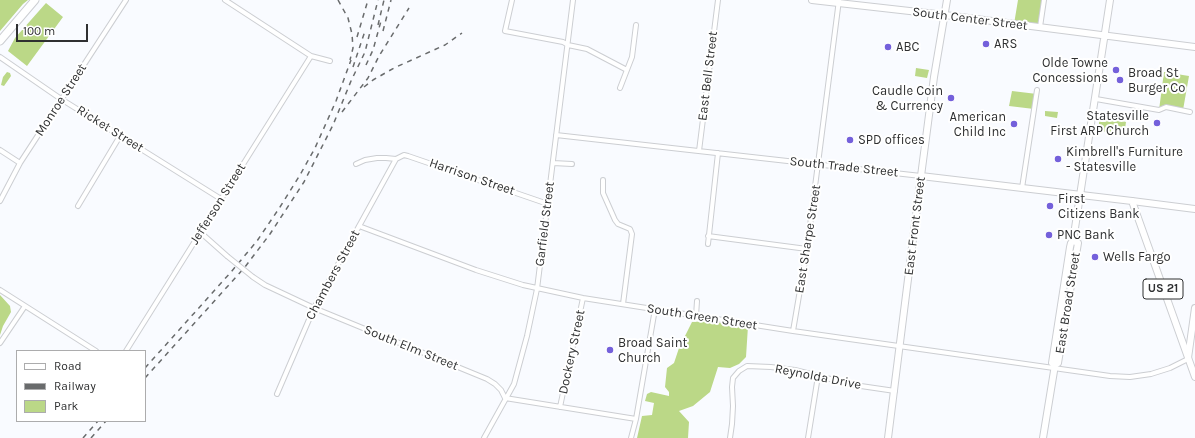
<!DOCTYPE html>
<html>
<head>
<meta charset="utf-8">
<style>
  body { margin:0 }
  #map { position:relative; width:1195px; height:438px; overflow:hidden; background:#f9fbff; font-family:Karla,sans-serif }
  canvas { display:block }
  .legend { position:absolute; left:16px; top:350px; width:130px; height:72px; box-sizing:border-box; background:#fff; border:1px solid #acacad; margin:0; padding:5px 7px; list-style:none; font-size:12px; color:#2f3031 }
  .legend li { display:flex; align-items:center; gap:8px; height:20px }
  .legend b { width:20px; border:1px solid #acacad }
  .scale { position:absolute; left:16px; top:24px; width:72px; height:18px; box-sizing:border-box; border:2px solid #2f3031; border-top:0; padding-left:5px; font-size:12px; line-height:14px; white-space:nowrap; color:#2f3031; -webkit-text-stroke:3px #fff; paint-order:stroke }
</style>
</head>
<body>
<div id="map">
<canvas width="1195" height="438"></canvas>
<ul class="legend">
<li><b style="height:5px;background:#fff"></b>Road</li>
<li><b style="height:5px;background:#696b6c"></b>Railway</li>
<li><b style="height:11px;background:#bbd887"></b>Park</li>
</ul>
<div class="scale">100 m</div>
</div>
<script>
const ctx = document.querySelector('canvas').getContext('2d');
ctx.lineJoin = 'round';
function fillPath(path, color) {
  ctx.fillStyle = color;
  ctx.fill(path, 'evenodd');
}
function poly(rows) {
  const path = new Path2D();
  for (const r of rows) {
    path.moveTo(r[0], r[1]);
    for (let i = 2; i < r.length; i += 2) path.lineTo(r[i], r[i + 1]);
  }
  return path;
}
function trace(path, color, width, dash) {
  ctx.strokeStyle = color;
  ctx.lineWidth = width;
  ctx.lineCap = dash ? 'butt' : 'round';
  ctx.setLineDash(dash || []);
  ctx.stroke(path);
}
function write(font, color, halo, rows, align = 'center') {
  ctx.font = font + ' Karla,sans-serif';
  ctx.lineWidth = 4;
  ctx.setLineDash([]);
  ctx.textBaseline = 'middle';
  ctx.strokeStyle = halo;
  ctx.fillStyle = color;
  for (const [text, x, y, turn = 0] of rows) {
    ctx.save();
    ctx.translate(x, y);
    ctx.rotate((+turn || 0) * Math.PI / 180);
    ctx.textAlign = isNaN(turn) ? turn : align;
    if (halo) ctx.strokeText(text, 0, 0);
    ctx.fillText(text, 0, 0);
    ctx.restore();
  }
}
fillPath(poly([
  [0,0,28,0,23,4,0,31],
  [1018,0,1044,0,1040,27,1014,24],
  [46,3,63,17,27,66,8,51,15,38],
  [916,68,929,70,927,78,915,76],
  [7,72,10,73,11,76,4,86,1,85,3,77],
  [1164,72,1189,76,1183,110,1166,107,1159,110],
  [1012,91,1037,94,1034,109,1009,106],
  [1045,111,1058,112,1057,118,1045,116],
  [1100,116,1126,122,1124,136,1098,130],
  [0,295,10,306,11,312,3,326,0,335],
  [706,321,748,326,746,357,739,364,730,368,718,367,710,392,693,406,679,411,689,422,688,438,637,438,642,416,652,415,654,403,645,401,647,394,651,392,669,396,669,392,665,387,667,368,674,363,679,348,692,322]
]), '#bbd887');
const street = poly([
  [225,0,311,56,330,61],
  [512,0,505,31,563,42,568,45,587,49,627,70],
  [1040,27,1044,0],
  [0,57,61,99,221,199],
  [620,88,632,57,636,25],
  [1096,99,1159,110,1166,107,1190,112],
  [556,135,921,176],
  [0,150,20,163],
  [699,151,718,0],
  [396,159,404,155,408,156,548,204],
  [553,163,572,164],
  [356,164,365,160,377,158,386,158,396,159],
  [603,180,603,193,615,220,618,224,630,229,632,234,623,304],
  [1022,188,1037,90],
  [0,201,20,163,126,0],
  [78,206,120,136],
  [359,226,476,270,523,285,583,298,793,331,1110,376,1130,377,1151,374,1170,368,1188,359],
  [200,232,227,256],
  [708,236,807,249],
  [708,244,718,153],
  [253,277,265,285,314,308,487,379,495,384,501,390,505,398,636,419],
  [0,290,96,351],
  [696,316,697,301],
  [793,331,807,249,839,0],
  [0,343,25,306],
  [126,351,311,56],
  [277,394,314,308,396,159],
  [560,407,583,298],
  [484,438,514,384,527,336,537,289,573,0],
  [631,438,636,419,655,309],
  [730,438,732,424,733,406,732,387,733,378,739,371,747,366,771,367,795,370,854,385,895,391],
  [808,438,818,376]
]);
const secondary = poly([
  [945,15,1195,47],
  [1132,201,1195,209],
  [1188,358,1195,308],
  [1055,365,1052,363,1070,247,1071,243,1073,241,1110,0],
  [888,438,921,176],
  [1043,438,1055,365,1058,363,1078,243,1073,241]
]);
const primary = poly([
  [812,0,945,15],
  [947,0,934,77,921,176,1132,201,1195,377]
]);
const highway = poly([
  [0,41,35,0]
]);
trace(street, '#ccced2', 6);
trace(secondary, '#ccced2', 8);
trace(primary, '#ccced2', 8);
trace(highway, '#ccced2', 9);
trace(street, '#fff', 4);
trace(secondary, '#fff', 6);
trace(primary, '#fff', 6);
trace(highway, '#fff', 7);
trace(poly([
  [338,0,348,18,352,34,353,48,350,60],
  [378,25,384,0],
  [383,31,391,0],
  [357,37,368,0],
  [366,65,373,50,381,21],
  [353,67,365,31],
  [364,87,373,80,394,68,445,45,462,33],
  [342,112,368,78,379,56,409,8],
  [145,368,231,272,257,241,280,207,300,175,315,148,336,101,351,60],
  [145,378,245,267,270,234,304,182,333,125,351,81,365,52,378,0],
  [83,438,98,421],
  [91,438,106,421]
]), '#696b6c', 1.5, [5, 5]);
const streetBridge = poly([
  [227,256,253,277]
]);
trace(streetBridge, '#ccced2', 6, []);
trace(streetBridge, '#fff', 4);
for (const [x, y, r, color] of [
  [986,44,4,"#7460db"],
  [888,47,4,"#7460db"],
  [1116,70,4,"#7460db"],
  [1120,80,4,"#7460db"],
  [951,98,4,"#7460db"],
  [1157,123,4,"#7460db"],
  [1014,124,4,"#7460db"],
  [850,140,4,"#7460db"],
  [1058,159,4,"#7460db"],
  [1050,206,4,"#7460db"],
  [1049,235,4,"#7460db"],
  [1095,257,4,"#7460db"],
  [610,350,4,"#7460db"]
]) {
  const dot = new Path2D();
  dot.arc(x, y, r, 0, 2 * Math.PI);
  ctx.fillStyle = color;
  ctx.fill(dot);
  trace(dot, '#fff', 1.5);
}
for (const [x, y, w] of [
  [1163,289,40]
]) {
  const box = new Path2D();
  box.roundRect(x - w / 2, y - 10, w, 20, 3);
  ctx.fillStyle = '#fff';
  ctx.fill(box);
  trace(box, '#2f3031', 1);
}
write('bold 12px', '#2f3031', null, [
  ["US 21",1163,289]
]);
write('13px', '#2f3031', '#fff', [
  ["South Center Street",970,19,7],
  ["East Bell Street",708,76,-83],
  ["Monroe Street",61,100,-57],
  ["Ricket Street",110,129,32],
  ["South Trade Street",844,167,6],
  ["Harrison Street",472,177,19],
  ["Jefferson Street",218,204,-58],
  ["Garfield Street",545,224,-83],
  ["East Front Street",915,226,-83],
  ["East Sharpe Street",808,239,-81],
  ["Chambers Street",333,275,-62],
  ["East Broad Street",1068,303,-81],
  ["South Green Street",702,317,9],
  ["South Elm Street",411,348,22],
  ["Dockery Street",572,352,-78],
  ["Reynolda Drive",818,377,11]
]);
write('13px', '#2f3031', '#fff', [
  ["ARS",994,44],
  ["ABC",896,47],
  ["Olde Towne",1108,63,"right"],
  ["Concessions",1108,78,"right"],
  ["Broad St",1128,73],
  ["Burger Co",1128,88],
  ["Caudle Coin",943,91,"right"],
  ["& Currency",943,106,"right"],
  ["Statesville",1149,116,"right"],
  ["First ARP Church",1149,131,"right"],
  ["American",1006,117,"right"],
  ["Child Inc",1006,132,"right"],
  ["SPD offices",858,140],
  ["Kimbrell's Furniture",1066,152],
  ["- Statesville",1066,167],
  ["First",1058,199],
  ["Citizens Bank",1058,214],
  ["PNC Bank",1057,235],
  ["Wells Fargo",1103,257],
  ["Broad Saint",618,343],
  ["Church",618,358]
], 'left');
</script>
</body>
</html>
